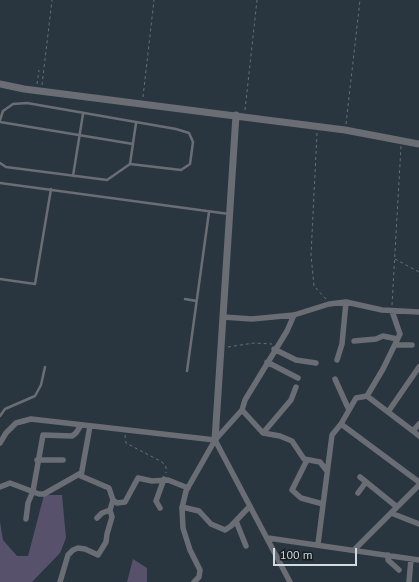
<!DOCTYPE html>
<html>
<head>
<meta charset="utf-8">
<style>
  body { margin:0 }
  #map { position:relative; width:419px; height:582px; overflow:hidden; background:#293640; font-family:"PT Sans",sans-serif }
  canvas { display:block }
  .scale { position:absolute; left:273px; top:548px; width:84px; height:18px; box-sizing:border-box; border:2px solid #d3dbe1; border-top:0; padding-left:5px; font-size:12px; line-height:14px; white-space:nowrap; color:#d3dbe1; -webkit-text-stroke:3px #171d21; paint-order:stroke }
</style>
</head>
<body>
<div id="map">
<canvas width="419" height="582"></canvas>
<div class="scale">100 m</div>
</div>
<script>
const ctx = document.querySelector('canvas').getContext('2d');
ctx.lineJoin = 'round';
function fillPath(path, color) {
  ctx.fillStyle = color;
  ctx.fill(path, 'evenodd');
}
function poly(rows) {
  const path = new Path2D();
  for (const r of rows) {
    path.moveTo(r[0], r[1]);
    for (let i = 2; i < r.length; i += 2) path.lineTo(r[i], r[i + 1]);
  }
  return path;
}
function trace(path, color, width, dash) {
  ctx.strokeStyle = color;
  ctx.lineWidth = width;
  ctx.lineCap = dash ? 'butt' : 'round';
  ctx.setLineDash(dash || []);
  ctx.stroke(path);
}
fillPath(poly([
  [44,495,62,495,66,538,60,553,32,582,0,582,0,522,3,540,17,556,28,556],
  [133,559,147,568,147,582,127,582]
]), '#58516b');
trace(poly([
  [37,84,39,70],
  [42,85,52,0],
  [143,97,154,0],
  [245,110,257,0],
  [346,124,360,0],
  [317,133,311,255,314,286,326,299],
  [395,259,419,272],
  [392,305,401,146],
  [228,347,254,343,272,344],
  [125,435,126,443,162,462,166,467,166,473]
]), '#657079', 1, [3, 3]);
trace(poly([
  [0,120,3,111,13,104,27,103,176,129,189,133,193,142,190,164,181,170,130,164,107,180,6,167,0,163],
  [0,122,133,144],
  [130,164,136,123],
  [73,176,83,114],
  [0,183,229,214],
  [0,279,35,284,51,189],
  [185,299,196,301],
  [187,371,209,212],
  [0,416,5,409,35,396,41,385,45,367]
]), '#6b6d74', 2.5);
trace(poly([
  [223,317,252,319,294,315,329,304,346,302,382,310,419,312],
  [354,341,376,339,383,336,397,339],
  [395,345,412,345],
  [274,349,296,360,316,363],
  [337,360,342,344,346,302],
  [267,362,298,378],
  [335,379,349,410],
  [367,396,413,431],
  [242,410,263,433,280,436,292,441,304,459,320,462,327,471],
  [388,412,419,367],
  [341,424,419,482],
  [419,424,413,431,419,436],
  [90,426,81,476,109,488,113,500,110,510,102,513,97,518],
  [263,433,291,400,296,387],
  [215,440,290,582],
  [0,443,6,433,16,423,31,419,215,440],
  [37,460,63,460],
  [307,460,292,490,301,498,323,504],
  [360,477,397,507],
  [0,487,10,483,39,494,44,494,81,473],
  [358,493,366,482],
  [113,500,117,503,125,502,138,478,152,481,168,480,188,488],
  [182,507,199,511,211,524,225,530,231,526,250,506],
  [160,508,156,501,164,479],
  [391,513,419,524],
  [26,519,28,503,33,491,43,435,72,436,76,433,81,425],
  [236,521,246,546],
  [268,538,419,560],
  [318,544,332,435,341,424,356,398,367,396,383,369,400,334,392,311],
  [354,550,419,485],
  [388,555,388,560,399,570],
  [60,582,68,555,73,550,78,548,85,549,98,555,106,542,107,534,112,517,110,510],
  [194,582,199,577,200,570,190,550,183,528,182,508,186,491,215,440,242,410,245,400,287,331,294,315],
  [409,582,411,559]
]), '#6b6d74', 5.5);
trace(poly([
  [0,84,24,89,345,130,419,144],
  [215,440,236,115]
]), '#6b6d74', 7);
</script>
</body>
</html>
